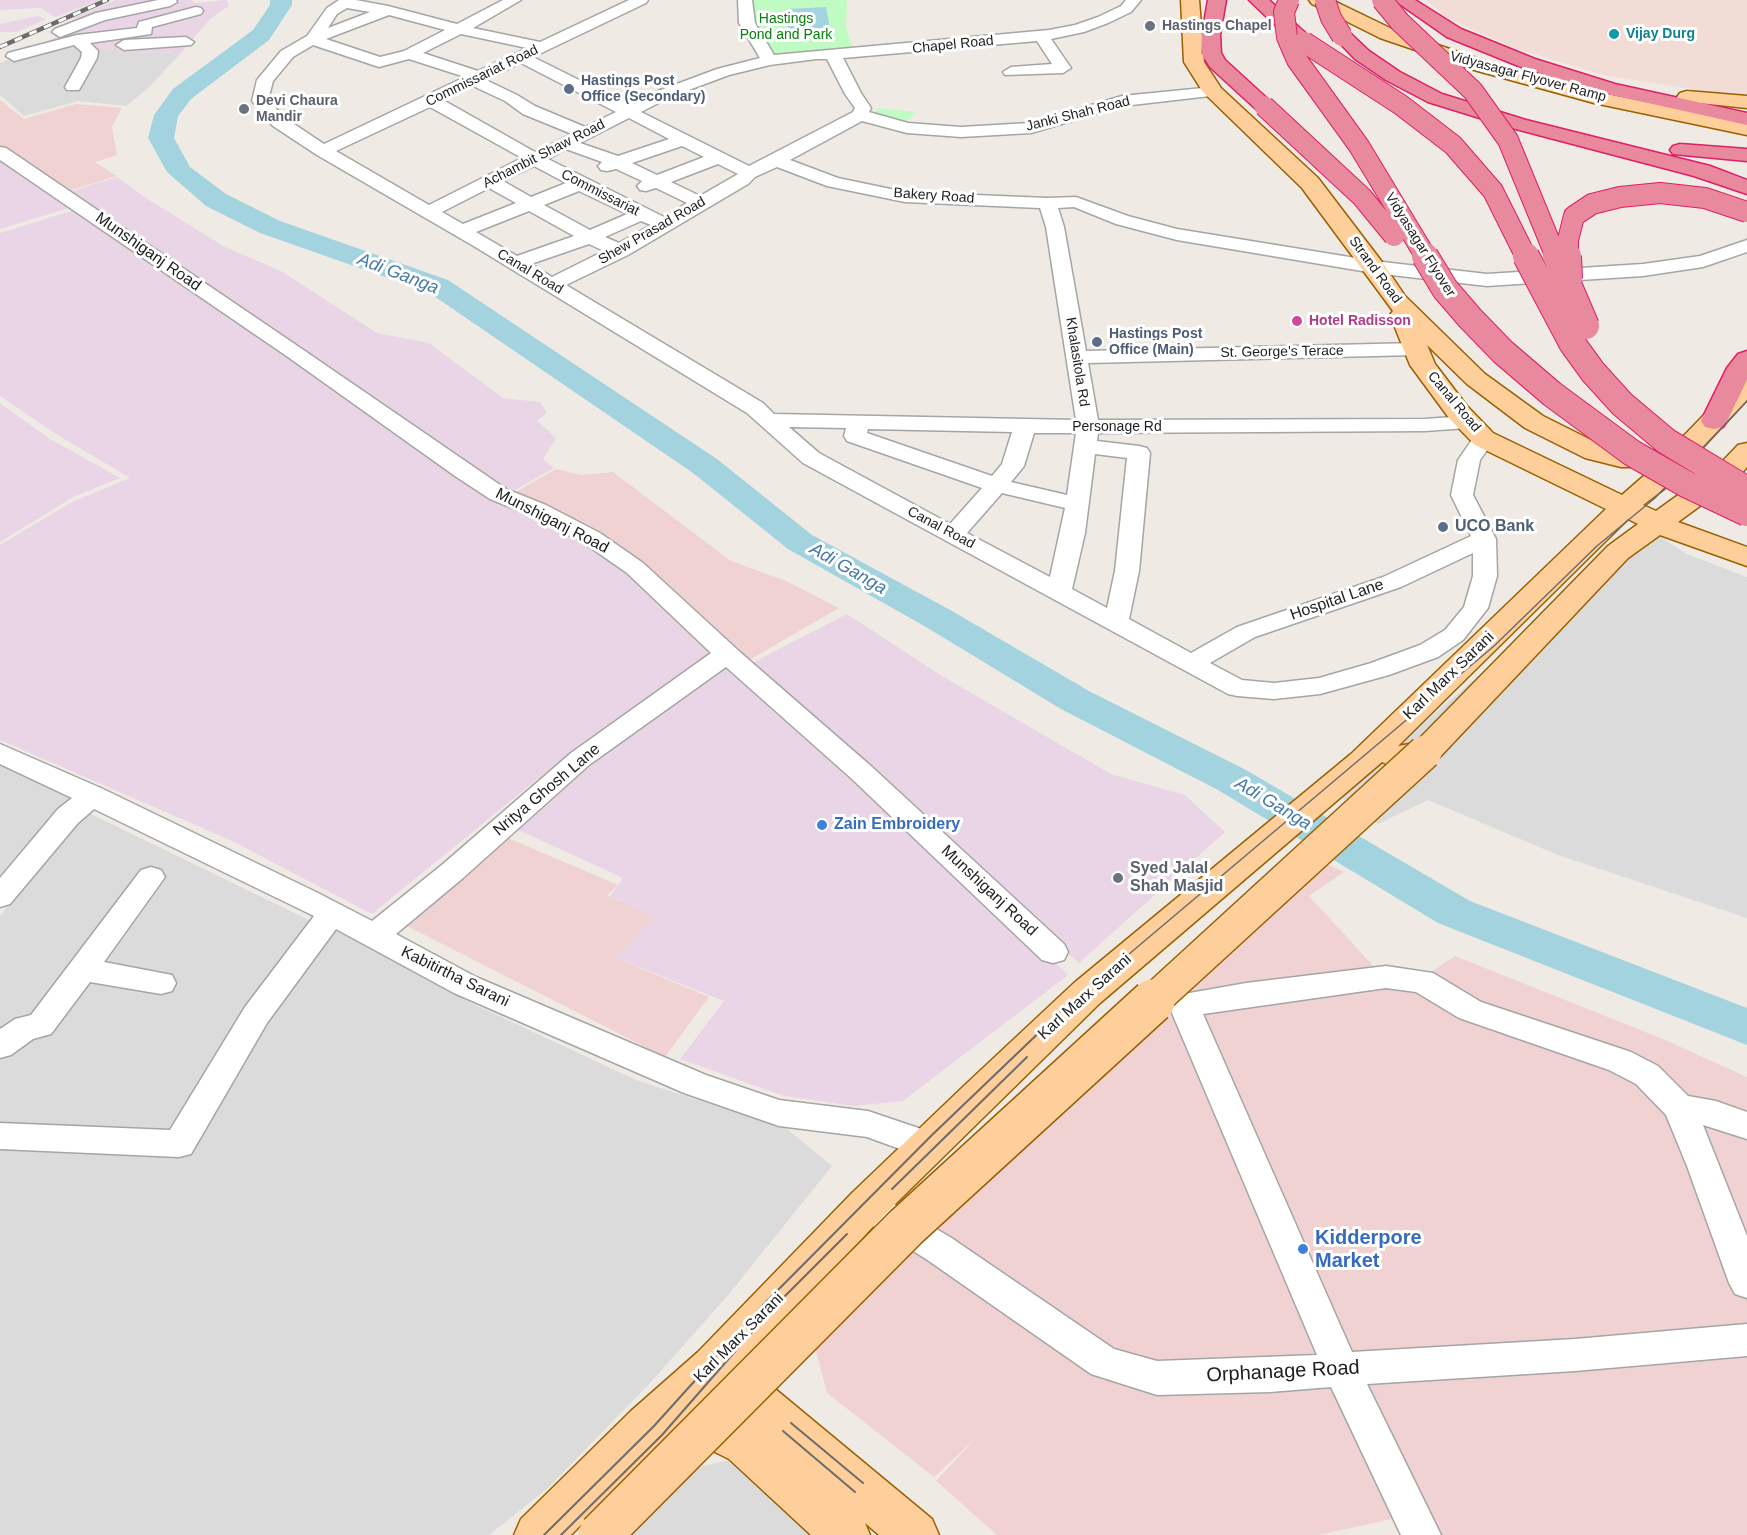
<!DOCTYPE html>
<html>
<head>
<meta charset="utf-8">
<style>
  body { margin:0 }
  canvas { display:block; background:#efebe4 }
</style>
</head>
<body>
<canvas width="1747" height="1535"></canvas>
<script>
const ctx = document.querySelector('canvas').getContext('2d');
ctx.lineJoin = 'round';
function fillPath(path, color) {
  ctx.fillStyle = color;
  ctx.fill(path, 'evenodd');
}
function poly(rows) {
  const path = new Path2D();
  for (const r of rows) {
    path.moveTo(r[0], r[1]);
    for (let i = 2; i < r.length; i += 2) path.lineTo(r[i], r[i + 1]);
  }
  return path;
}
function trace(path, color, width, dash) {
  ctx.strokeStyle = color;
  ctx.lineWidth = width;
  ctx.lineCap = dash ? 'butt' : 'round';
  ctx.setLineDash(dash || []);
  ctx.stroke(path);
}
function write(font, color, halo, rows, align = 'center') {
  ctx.font = font + ' Helvetica,sans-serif';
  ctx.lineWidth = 6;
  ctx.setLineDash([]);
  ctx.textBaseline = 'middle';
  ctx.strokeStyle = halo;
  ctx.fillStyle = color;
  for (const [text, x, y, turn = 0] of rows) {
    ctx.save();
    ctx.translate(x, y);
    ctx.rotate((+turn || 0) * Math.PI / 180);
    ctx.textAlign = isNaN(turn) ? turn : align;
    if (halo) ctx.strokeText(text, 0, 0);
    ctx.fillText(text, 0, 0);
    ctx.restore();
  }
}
fillPath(poly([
  [88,39,89,50,115,49,115,52,181,53,147,89,126,106,78,101,24,116,0,95,0,63,16,56],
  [1648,529,1687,554,1747,577,1747,918,1558,855,1428,800,1378,824,1339,796],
  [0,758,83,796,0,887],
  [87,812,315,923,175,1136,0,1130,0,916,68,828],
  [330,927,471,1003,636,1080,787,1129,832,1166,729,1294,650,1383,548,1488,489,1535,0,1535,0,1143,178,1150],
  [756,1454,860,1535,628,1535,695,1468]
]), '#dcdbdb');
fillPath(poly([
  [0,100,24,119,76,104,122,108,112,127,117,155,95,162,117,176,65,192,0,147],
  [556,469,581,475,613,472,731,561,786,581,839,608,744,663,512,494],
  [501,835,618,885,607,895,655,917,616,958,709,997,665,1057,403,924],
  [1299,851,1344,872,1309,896,1378,971,1428,974,1455,956,1663,1039,1747,1077,1747,1334,1353,1360,1401,1517,1319,1535,997,1535,936,1481,975,1439,934,1477,827,1393,814,1343,1129,998],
  [1747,1344,1747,1535,1427,1535,1350,1376]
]), '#f1d2d2');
fillPath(poly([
  [0,0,100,0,55,17,41,8,0,10],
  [116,0,191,0,195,3,226,0,229,6,211,18,181,53,114,52,115,49,95,50,91,37,27,51,80,25,80,20,73,18],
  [38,16,46,19,17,32,0,32,0,24],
  [0,156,75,206,0,229],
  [117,177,146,198,225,247,281,271,377,333,429,343,503,398,540,402,547,413,537,421,556,438,543,459,554,468,510,493,68,192],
  [81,208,541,514,634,571,713,652,579,745,372,914,230,840,0,740,0,545,72,502,130,478,56,434,0,396,0,233],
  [0,403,50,439,120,478,73,497,0,542],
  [847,614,942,676,1111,774,1185,795,1225,832,1079,963,746,666],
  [726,661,923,834,1068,975,903,1101,854,1106,784,1096,680,1059,724,1001,616,958,654,917,610,896,623,878,514,828,594,757]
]), '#e9d5e6');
fillPath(poly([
  [1426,0,1747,0,1747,94,1725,94,1607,76,1517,49,1447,18]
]), '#f2ddd6');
fillPath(poly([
  [753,0,847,0,846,26,853,50,771,56,753,23],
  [879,108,916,112,903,125,871,116]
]), '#bffbc2');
fillPath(poly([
  [826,7,831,34,789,34,786,9]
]), '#a3d3de');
fillPath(poly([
  [270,0,292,0,292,5,269,40,191,99,178,116,174,138,190,167,226,194,280,221,448,280,717,459,812,535,952,611,1089,691,1246,770,1470,901,1747,1008,1747,1045,1438,923,1218,790,1061,709,926,627,788,549,693,473,428,292,260,233,206,206,167,172,148,138,154,115,173,89,253,30,270,5,270,0]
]), '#a3d3de');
const minor = poly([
  [158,0,176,0,177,2,170,6,105,20,60,37,52,32,55,29,96,13,158,0],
  [339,0,356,0,388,6,457,24,503,0,521,0,473,28,540,42,629,0,648,0,646,3,533,57,629,105,658,91,717,69,760,58,739,23,738,0,752,0,755,23,774,55,1049,30,1075,25,1098,17,1121,6,1126,0,1141,0,1131,12,1108,23,1084,32,1051,39,1071,68,1063,73,1005,75,1003,72,1011,67,1052,64,1037,41,843,58,861,93,871,108,869,112,908,123,961,127,1030,123,1122,96,1213,87,1219,89,1221,92,1219,95,1123,106,1031,133,961,137,907,133,862,121,790,160,838,178,905,192,1047,198,1076,197,1128,216,1177,229,1374,261,1487,274,1643,264,1700,256,1747,240,1747,252,1703,267,1643,276,1487,286,1374,273,1177,240,1116,224,1074,207,1058,208,1064,227,1086,351,1416,343,1423,345,1426,349,1423,353,1416,355,1088,363,1098,420,1425,419,1467,416,1475,417,1478,422,1475,427,1467,428,1425,431,1098,433,1097,441,1139,446,1147,448,1150,453,1139,571,1129,619,1191,653,1237,627,1383,577,1471,536,1451,495,1458,460,1476,434,1484,432,1492,434,1495,439,1480,460,1473,495,1496,539,1497,576,1488,608,1463,640,1438,657,1389,675,1320,694,1274,699,1237,696,1228,694,803,463,747,413,472,245,317,155,273,126,252,101,257,80,281,51,307,36,327,8,339,0],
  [347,8,370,12,328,28,337,14,347,8],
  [389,15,445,30,404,51,380,57,326,39,389,15],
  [461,34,527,48,478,71,423,53,461,34],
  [313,45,379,67,409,59,465,77,324,144,285,118,268,100,273,81,293,57,313,45],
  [816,59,827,59,845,94,855,108,853,112,749,166,641,112,670,97,729,75,770,65,816,59],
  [521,63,616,112,585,127,535,106,517,95,486,80,521,63],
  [473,86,505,101,523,114,572,134,535,152,443,100,473,86],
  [430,107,522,158,429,205,336,151,430,107],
  [629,118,669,139,618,156,580,143,629,118],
  [682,146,704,157,657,175,632,163,682,146],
  [566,149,602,162,598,166,601,170,607,171,616,169,642,181,637,186,640,190,646,191,656,188,687,203,664,217,548,159,566,149],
  [718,164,738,174,700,196,671,182,718,164],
  [534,166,566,183,531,197,503,181,534,166],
  [777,167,827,186,905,202,1040,208,1046,227,1076,420,774,414,763,403,566,285,628,255,748,184,755,177,777,167],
  [489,188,516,203,463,224,442,212,489,188],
  [579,191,627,214,590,230,544,205,579,191],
  [529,211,574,236,517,256,476,232,529,211],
  [641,221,651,225,619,243,605,237,641,221],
  [589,244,604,251,552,277,531,264,589,244],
  [789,427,846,428,844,436,847,441,982,488,950,524,819,453,789,427],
  [868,429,1012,432,1002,464,992,476,867,433,868,429],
  [1034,433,1076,433,1067,495,1011,482,1024,466,1034,433],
  [1095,454,1127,458,1115,571,1107,608,1072,589,1085,533,1095,454],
  [1002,493,1065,508,1050,577,967,533,1002,493],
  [1473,553,1473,576,1464,607,1445,630,1420,645,1371,663,1319,678,1274,683,1242,680,1210,663,1255,637,1401,587,1473,553],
  [196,7,201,8,203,11,201,14,152,27,151,34,90,43,98,51,97,58,79,90,67,90,65,87,81,58,82,52,74,45,14,61,6,56,8,53,77,35,137,28,139,22,196,7],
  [186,37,194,42,191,45,124,50,116,45,124,40,186,37],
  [0,147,6,148,302,349,506,489,546,505,600,533,643,563,741,653,872,767,1064,944,1068,952,1064,960,1053,963,1042,960,852,779,726,667,589,765,463,878,396,934,476,977,706,1075,779,1100,868,1111,942,1136,947,1146,942,1156,930,1160,867,1137,779,1126,684,1093,454,993,336,929,267,1023,191,1154,179,1157,0,1149,0,1123,170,1130,245,1007,314,916,94,809,78,823,10,904,0,907,0,878,58,809,72,798,0,764,0,744,103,789,318,893,372,921,443,864,571,753,711,653,627,573,584,543,530,515,490,499,455,476,288,357,0,160,0,147],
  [151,867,161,870,165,877,104,962,172,975,176,983,172,991,161,994,90,982,51,1034,33,1039,11,1055,0,1058,0,1029,15,1019,31,1015,141,870,151,867],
  [1386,966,1433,973,1481,1002,1631,1052,1658,1066,1688,1096,1716,1101,1747,1112,1747,1139,1703,1125,1747,1236,1747,1298,1735,1294,1729,1283,1687,1166,1666,1115,1636,1084,1609,1070,1459,1018,1416,992,1386,988,1203,1014,1352,1352,1575,1339,1747,1324,1747,1356,1575,1371,1367,1384,1441,1535,1401,1535,1331,1387,1270,1392,1157,1395,1091,1374,926,1259,855,1215,850,1205,855,1195,867,1191,879,1195,950,1237,1114,1349,1157,1361,1317,1355,1169,1006,1173,998,1184,994,1246,983,1386,966]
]);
const major = poly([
  [1181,0,1199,0,1204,62,1221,88,1318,178,1382,262,1405,296,1485,374,1543,416,1603,446,1621,451,1667,453,1738,380,1747,377,1747,400,1664,489,1643,505,1656,511,1717,467,1738,445,1747,443,1747,467,1737,479,1678,522,1747,547,1747,566,1660,535,1628,558,1437,760,1395,768,1382,762,1100,1003,882,1217,745,1364,932,1519,939,1535,879,1535,865,1523,870,1535,811,1535,729,1459,713,1451,685,1447,669,1441,667,1437,571,1535,514,1535,521,1519,631,1411,698,1352,852,1193,966,1084,1074,983,1351,754,1606,509,1475,445,1449,418,1410,365,1390,315,1393,311,1302,188,1203,92,1184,62,1181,0],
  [1427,345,1467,384,1525,428,1585,458,1621,467,1654,467,1622,495,1493,433,1467,406,1435,364,1427,345],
  [1628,519,1638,524,1608,546,1415,743,1398,746,1628,519],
  [715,1394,745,1420,719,1409,701,1407,715,1394],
  [1309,0,1332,0,1394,30,1488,62,1597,92,1747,123,1747,135,1594,103,1474,70,1380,38,1312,4,1309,0],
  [1687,91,1747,96,1747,108,1680,101,1677,97,1680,93,1687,91]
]);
const highway = poly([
  [1208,0,1226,0,1220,35,1221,53,1225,60,1271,102,1274,106,1271,110,1257,110,1210,67,1201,53,1202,35,1208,0],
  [1249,0,1269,0,1311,38,1313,42,1311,46,1297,46,1249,0],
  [1394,0,1415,0,1461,29,1535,59,1615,84,1747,113,1747,125,1603,93,1521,67,1447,37,1394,0],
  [1342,30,1349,32,1369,51,1400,72,1442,94,1526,120,1710,166,1747,180,1747,194,1694,176,1512,128,1428,102,1386,80,1355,59,1333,36,1335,32,1342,30],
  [1680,144,1747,149,1747,161,1673,154,1670,150,1673,146,1680,144],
  [1747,351,1747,380,1727,421,1723,427,1714,429,1705,427,1701,421,1727,368,1738,354,1747,351]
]);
trace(minor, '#a5a5a5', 3);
trace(major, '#986000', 3);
trace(highway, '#df1f67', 3);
fillPath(minor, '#fff');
fillPath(major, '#fecf9a');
fillPath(highway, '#e9899e');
trace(poly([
  [1071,1003,1494,646,1597,546,1655,498,1747,401]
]), '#6c6c6c', 1.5);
trace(poly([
  [892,1189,1027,1057],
  [791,1423,863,1483],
  [783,1431,855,1492],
  [544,1535,654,1426,764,1304,932,1135,1072,1001],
  [561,1535,662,1435,774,1307,847,1234]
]), '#6c6c6c', 2);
const rail = poly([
  [0,47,107,0]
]);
trace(rail, '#6c6c6c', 4.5);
trace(rail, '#fff', 3, [8]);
const majorBridgeFar1 = poly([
  [1151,1003,1425,752]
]);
const majorBridge = poly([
  [600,1535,906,1227,1153,1001]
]);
const highwayBridgeFar1 = poly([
  [1289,0,1284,12,1287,37,1297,60,1359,146,1426,257],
  [1325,0,1331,18,1342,36],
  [1382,0,1400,22,1473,91,1508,140,1556,257],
  [1304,42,1401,105,1453,145,1493,191,1526,257],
  [1264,106,1362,197,1394,236],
  [1568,257,1568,240,1574,216,1592,204,1620,197,1660,193,1705,198,1747,212]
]);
const highwayBridge = poly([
  [1425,256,1445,289,1470,318,1503,352,1552,394,1632,453,1686,484,1747,513],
  [1526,256,1572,343,1593,372,1622,404,1666,441,1747,490],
  [1556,256,1586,326],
  [1568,256,1569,279]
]);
trace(majorBridgeFar1, '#986000', 36, []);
trace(majorBridge, '#986000', 46, []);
trace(highwayBridgeFar1, '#df1f67', 22, []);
trace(highwayBridge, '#df1f67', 28, []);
trace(majorBridgeFar1, '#fecf9a', 33);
trace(majorBridge, '#fecf9a', 43);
trace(highwayBridgeFar1, '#e9899e', 20);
trace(highwayBridge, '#e9899e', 26);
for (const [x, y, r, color] of [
  [1150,26,6,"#6b7280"],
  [1614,34,6,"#0f9aa8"],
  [569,89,6,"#5c6f8a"],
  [244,109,6,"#6b7280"],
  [1297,321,6,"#d1479c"],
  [1097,342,6,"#5c6f8a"],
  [1443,527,6,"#5c6f8a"],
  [822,825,6,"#3f7fe0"],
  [1118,878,6,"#6b7280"],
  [1303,1249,6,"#3f7fe0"]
]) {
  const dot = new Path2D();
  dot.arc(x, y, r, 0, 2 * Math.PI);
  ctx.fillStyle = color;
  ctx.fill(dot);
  trace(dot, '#fff', 2);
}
write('14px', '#08800e', '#fff', [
  ["Hastings",786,19],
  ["Pond and Park",786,35]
]);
write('bold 14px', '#5b616d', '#fff', [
  ["Hastings Chapel",1162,26],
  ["Devi Chaura",256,101],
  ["Mandir",256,117]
], 'left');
write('bold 14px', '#0d838f', '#fff', [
  ["Vijay Durg",1626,34]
], 'left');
write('14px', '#1e1e1e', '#fff', [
  ["Chapel Road",953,45,-6],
  ["Commissariat Road",482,76,-26],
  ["Vidyasagar Flyover Ramp",1528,77,15],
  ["Janki Shah Road",1078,114,-14],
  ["Achambit Shaw Road",544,154,-27],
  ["Commissariat",600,193,27],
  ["Bakery Road",934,196,4],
  ["Shew Prasad Road",652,231,-30],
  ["Vidyasagar Flyover",1420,245,58],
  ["Strand Road",1375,270,54],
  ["Canal Road",530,272,31],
  ["St. George's Terace",1282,352,-1],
  ["Khalasitola Rd",1077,362,81],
  ["Canal Road",1454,402,50],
  ["Personage Rd",1117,427],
  ["Canal Road",941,528,28]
]);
write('bold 14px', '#4e5e75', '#fff', [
  ["Hastings Post",581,81],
  ["Office (Secondary)",581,97],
  ["Hastings Post",1109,334],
  ["Office (Main)",1109,350]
], 'left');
write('bold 14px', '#b23c85', '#fff', [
  ["Hotel Radisson",1309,321]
], 'left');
write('16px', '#1e1e1e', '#fff', [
  ["Munshiganj Road",148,252,35],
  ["Munshiganj Road",552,521,27],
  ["Hospital Lane",1337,600,-19],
  ["Karl Marx Sarani",1449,676,-44],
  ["Nritya Ghosh Lane",547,790,-40],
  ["Munshiganj Road",989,891,43],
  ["Kabitirtha Sarani",455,977,26],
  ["Karl Marx Sarani",1085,997,-42],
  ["Karl Marx Sarani",739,1338,-45]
]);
write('bold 16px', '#4e5e75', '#fff', [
  ["UCO Bank",1455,527]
], 'left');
write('bold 16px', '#366cbe', '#fff', [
  ["Zain Embroidery",834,825]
], 'left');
write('bold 16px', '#5b616d', '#fff', [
  ["Syed Jalal",1130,869],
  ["Shah Masjid",1130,887]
], 'left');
write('italic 18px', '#457aa8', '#fff', [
  ["Adi Ganga",398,274,21],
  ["Adi Ganga",848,569,30],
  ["Adi Ganga",1273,804,31]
]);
write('bold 20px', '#366cbe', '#fff', [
  ["Kidderpore",1315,1238],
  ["Market",1315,1261]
], 'left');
write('20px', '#1e1e1e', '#fff', [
  ["Orphanage Road",1283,1372,-3]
]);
</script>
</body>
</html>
